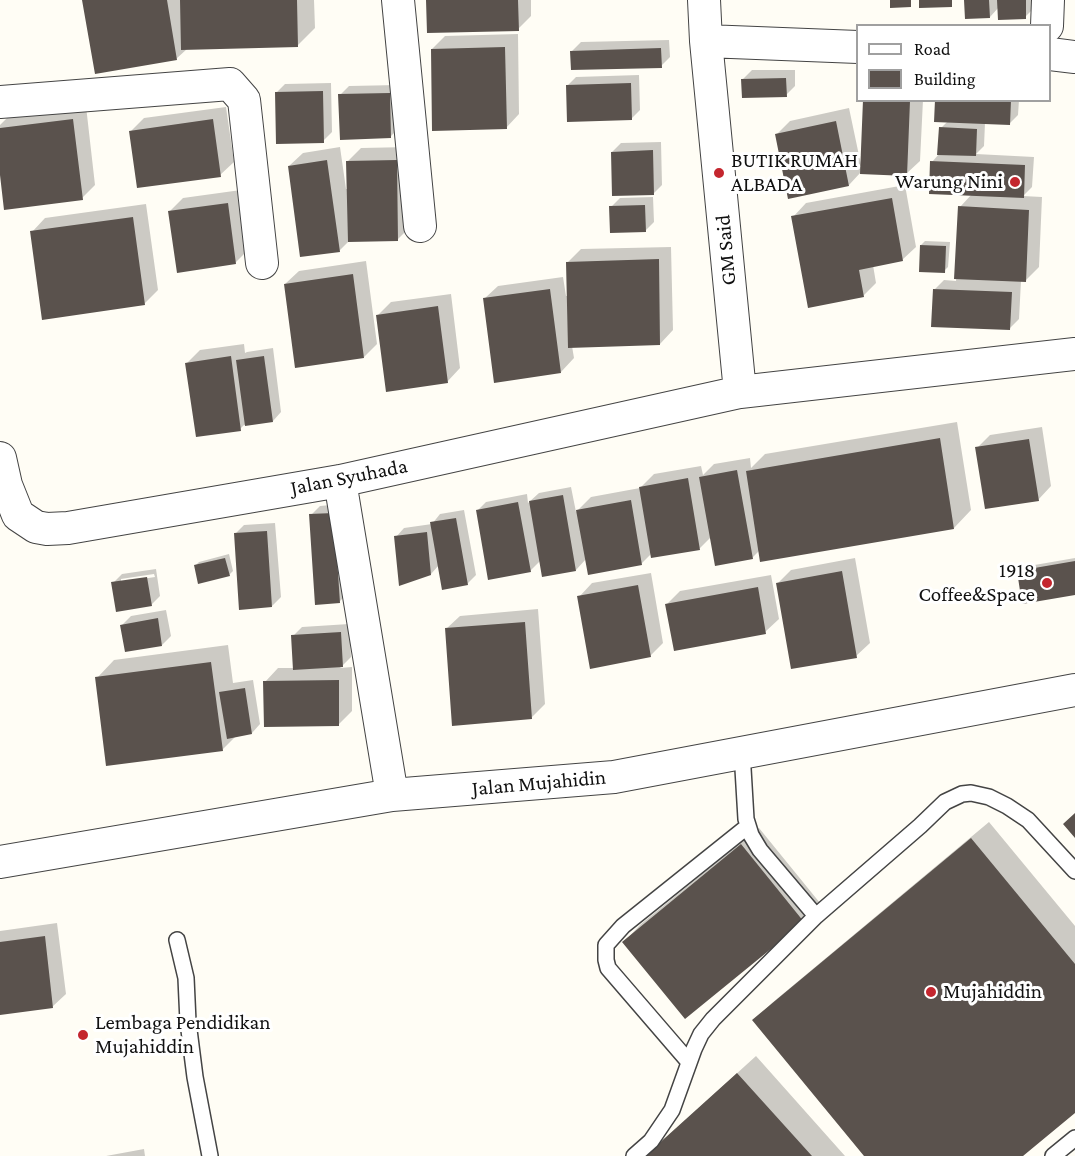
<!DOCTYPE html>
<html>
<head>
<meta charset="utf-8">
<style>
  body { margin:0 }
  #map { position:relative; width:1075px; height:1156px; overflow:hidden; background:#fffdf5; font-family:"Crimson Pro",serif }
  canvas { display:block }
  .legend { position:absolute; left:856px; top:24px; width:195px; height:78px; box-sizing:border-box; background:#fff; border:2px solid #a0a0a0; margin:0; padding:8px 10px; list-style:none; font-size:18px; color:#111 }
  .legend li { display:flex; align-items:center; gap:12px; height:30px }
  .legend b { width:30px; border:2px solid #a0a0a0 }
</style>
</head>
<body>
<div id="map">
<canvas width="1075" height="1156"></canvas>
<ul class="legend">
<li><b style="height:8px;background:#fff"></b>Road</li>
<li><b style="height:16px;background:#5a524d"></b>Building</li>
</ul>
</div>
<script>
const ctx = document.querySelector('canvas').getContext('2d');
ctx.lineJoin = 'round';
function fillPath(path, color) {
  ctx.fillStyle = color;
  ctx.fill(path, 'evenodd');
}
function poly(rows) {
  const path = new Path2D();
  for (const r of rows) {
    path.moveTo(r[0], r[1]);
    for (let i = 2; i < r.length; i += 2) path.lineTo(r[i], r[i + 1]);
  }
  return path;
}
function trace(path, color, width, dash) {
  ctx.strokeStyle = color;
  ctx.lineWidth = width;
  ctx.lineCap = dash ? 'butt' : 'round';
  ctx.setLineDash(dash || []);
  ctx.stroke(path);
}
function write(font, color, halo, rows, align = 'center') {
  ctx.font = font + ' "Crimson Pro",serif';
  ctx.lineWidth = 6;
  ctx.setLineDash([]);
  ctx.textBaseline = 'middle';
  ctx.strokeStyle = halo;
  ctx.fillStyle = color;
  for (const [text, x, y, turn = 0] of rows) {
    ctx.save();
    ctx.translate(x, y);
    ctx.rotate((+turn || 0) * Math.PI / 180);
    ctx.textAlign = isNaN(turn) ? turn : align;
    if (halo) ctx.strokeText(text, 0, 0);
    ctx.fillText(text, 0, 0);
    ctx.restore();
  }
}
fillPath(poly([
  [84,0,314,0,315,28,297,46,187,49,176,59],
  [428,0,531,0,531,16,518,29],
  [965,0,1034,0,1034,8,1025,17,999,7,990,17],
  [518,34,519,114,506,128,432,49,445,36],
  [669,40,670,57,661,66,572,51,581,42],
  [752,70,795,70,795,86,786,95,743,79],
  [639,75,640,110,631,119,567,86,576,77],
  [331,83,332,132,323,141,276,93,285,84],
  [398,85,399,128,390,137,340,95,349,86],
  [865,100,923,100,920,161,906,174,861,172,849,185,777,134,790,121,849,108,861,165],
  [937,100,1019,100,1018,115,1009,124,985,123,984,146,976,154,1034,157,1032,187,1023,196,1042,197,1039,267,1025,281,1021,281,1019,319,1010,328,935,289,944,280,956,281,960,207,972,194,932,162,939,154,941,128,948,121],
  [86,106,95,185,82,198,0,162,0,125,9,116],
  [226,107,234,162,220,175,131,131,144,118],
  [661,142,662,185,653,194,612,152,621,143],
  [340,147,346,189,348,189,347,162,361,148,409,147,411,226,398,239,349,241,339,251,289,166,303,153],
  [905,185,916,247,902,260,873,265,876,283,863,296,793,217,806,203],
  [241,190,248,250,235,263,170,211,183,198],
  [653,197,654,222,645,231,611,207,620,198],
  [146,204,158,290,144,304,32,232,45,218],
  [925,241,950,242,948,267,944,271,921,245],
  [671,247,673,330,660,344,572,346,574,358,561,372,484,299,498,286,563,277,566,296,568,296,567,263,581,249],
  [366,261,377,344,364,357,285,284,299,271],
  [451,294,460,368,447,382,378,315,391,302],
  [244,344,245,353,247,352,273,348,281,412,273,421,244,425,240,429,187,363,200,350],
  [957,422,971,510,954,528,760,550,752,558,711,537,700,548,653,557,652,553,641,564,586,559,576,570,541,560,530,571,477,511,486,502,527,494,528,503,539,493,571,487,576,512,591,497,640,488,654,474,701,466,703,475,714,464,750,458,751,468,765,454],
  [1042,427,1051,486,1038,500,977,448,990,435],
  [342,504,348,593,339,602,311,515,320,506],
  [464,510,476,575,467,584,439,565,431,574,396,537,404,528,432,524,440,514],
  [275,523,281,597,272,606,235,534,244,525],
  [229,554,233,571,229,575,195,566,199,562],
  [855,558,870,643,856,656,778,583,791,570],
  [1075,558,1075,594,1019,571,1023,567],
  [156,569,160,596,151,605,113,583,122,574],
  [154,574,155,577,121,582,121,579],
  [651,573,663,643,650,656,579,597,592,583],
  [771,575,779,619,765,632,667,604,680,591],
  [538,609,545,704,532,717,446,629,460,616],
  [166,610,171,636,162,645,122,625,131,616],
  [349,624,351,657,340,668,352,667,352,711,339,724,265,682,278,668,295,668,293,636,302,627],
  [228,645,233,683,253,680,260,724,252,733,236,736,222,750,97,678,114,660],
  [989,822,1075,926,1075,1111,1021,1156,866,1156,754,1021,772,1003],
  [759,828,820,903,803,921,624,942,641,924],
  [57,923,66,994,52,1007,0,1014,0,931],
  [756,1056,845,1156,647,1156,659,1144],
  [144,1149,145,1156,106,1156]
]), '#0003');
fillPath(poly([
  [82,0,167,0,177,60,95,74],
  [180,0,297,0,298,47,181,50],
  [426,0,518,0,519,31,427,33],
  [890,0,911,0,911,7,890,8],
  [919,0,952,0,952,7,919,8],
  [964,0,989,0,990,18,965,19],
  [997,0,1026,0,1026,19,998,20],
  [505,47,507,129,432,131,431,49],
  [661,48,662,68,571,70,570,51],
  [786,78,787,97,742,98,741,79],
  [631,83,632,120,567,122,566,85],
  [323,91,324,143,276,144,275,92],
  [390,93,391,138,340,140,338,94],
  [863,100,910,101,907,176,860,174],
  [935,100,1011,100,1010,125,934,122],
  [73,119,83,200,4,210,0,175,0,128],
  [213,119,221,177,137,188,129,131],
  [836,121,849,186,788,199,775,134],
  [939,127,977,129,976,156,937,155],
  [653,150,654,195,612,196,611,152],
  [327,160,340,252,300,257,288,166],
  [397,160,398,241,348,242,346,161],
  [930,161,1025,165,1024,198,929,194],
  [892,198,903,261,859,270,864,297,808,308,791,216],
  [228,203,236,264,177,273,168,211],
  [645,205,646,232,610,233,609,206],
  [958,206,1029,210,1026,282,954,279],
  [133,217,145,305,42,320,30,231],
  [920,245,946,246,945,273,919,272],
  [659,259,660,345,568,348,566,262],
  [353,274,364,358,295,368,284,284],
  [550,289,561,373,494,383,483,298],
  [933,289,1012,292,1010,330,931,327],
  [438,306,448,383,386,392,376,315],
  [231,356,241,431,196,437,185,363],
  [264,356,273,422,245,426,236,360],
  [940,438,954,529,760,562,746,471],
  [1029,439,1039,501,985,509,975,447],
  [737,470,753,559,715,566,699,477],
  [688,478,700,550,651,558,639,487],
  [563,495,576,571,542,577,529,501],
  [631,500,642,565,588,575,576,510],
  [518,502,531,572,488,580,476,510],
  [334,513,340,603,315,605,309,514],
  [456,518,468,585,442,590,430,522],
  [267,531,272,607,239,610,234,533],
  [427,532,431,575,399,586,394,536],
  [225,558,230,576,198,584,194,565],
  [1075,561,1075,595,1022,604,1017,571],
  [842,571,857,658,791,669,776,583],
  [147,577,152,606,116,612,111,582],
  [638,585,651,657,590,669,577,596],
  [758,587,766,634,674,651,665,604],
  [158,618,162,646,125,652,120,625],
  [525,622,532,719,452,726,445,628],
  [341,632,343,667,293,670,291,635],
  [211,662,223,751,106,766,95,677],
  [339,680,339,726,264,727,263,681],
  [245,688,252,734,227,739,219,692],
  [1075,813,1075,838,1063,824],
  [971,838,1075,964,1075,1113,1023,1156,864,1156,752,1020],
  [741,844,804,922,685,1019,622,942],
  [45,936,53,1008,0,1015,0,942],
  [737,1073,812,1156,645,1156]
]), '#5a524d');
const lane = poly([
  [742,752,746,819,751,835,760,850,816,916],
  [177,940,186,978,188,1022,195,1077,210,1156],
  [689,1062,608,968,606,960,606,945,623,926,748,826],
  [634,1156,651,1141,672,1110,694,1049,701,1034,713,1019,816,916,920,826,945,802,962,794,971,793,989,797,1007,806,1028,820,1075,871],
  [1053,1156,1075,1138]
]);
const street = poly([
  [398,0,420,226],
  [704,0,706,41,740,392],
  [1047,26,1048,0],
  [706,41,858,47],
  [1050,54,1075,57],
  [0,102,230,84,244,100,262,263],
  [0,458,6,485,18,515,36,527,47,529,68,528,340,481,740,392,1075,354],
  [340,481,392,795],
  [0,862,392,795,614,777,1075,690]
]);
trace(lane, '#444', 18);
trace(street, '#444', 34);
trace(lane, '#fff', 15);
trace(street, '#fff', 32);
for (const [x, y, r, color] of [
  [719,173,6,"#c4262e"],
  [1015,182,6,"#c4262e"],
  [1047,583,6,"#c4262e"],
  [931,992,6,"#c4262e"],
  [83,1035,6,"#c4262e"]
]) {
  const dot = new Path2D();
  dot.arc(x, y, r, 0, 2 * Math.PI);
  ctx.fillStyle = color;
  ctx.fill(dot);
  trace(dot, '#fff', 2);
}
write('21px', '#111', '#fff', [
  ["BUTIK RUMAH",731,161],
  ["ALBADA",731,185],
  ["Warung Nini",1003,182,"right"],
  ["1918",1035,571,"right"],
  ["Coffee&Space",1035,595,"right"],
  ["Mujahiddin",943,992],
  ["Lembaga Pendidikan",95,1023],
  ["Mujahiddin",95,1047]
], 'left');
write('21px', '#111', '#fff', [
  ["GM Said",726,250,-95],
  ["Jalan Syuhada",349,477,-11],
  ["Jalan Mujahidin",539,783,-5]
]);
</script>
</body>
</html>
